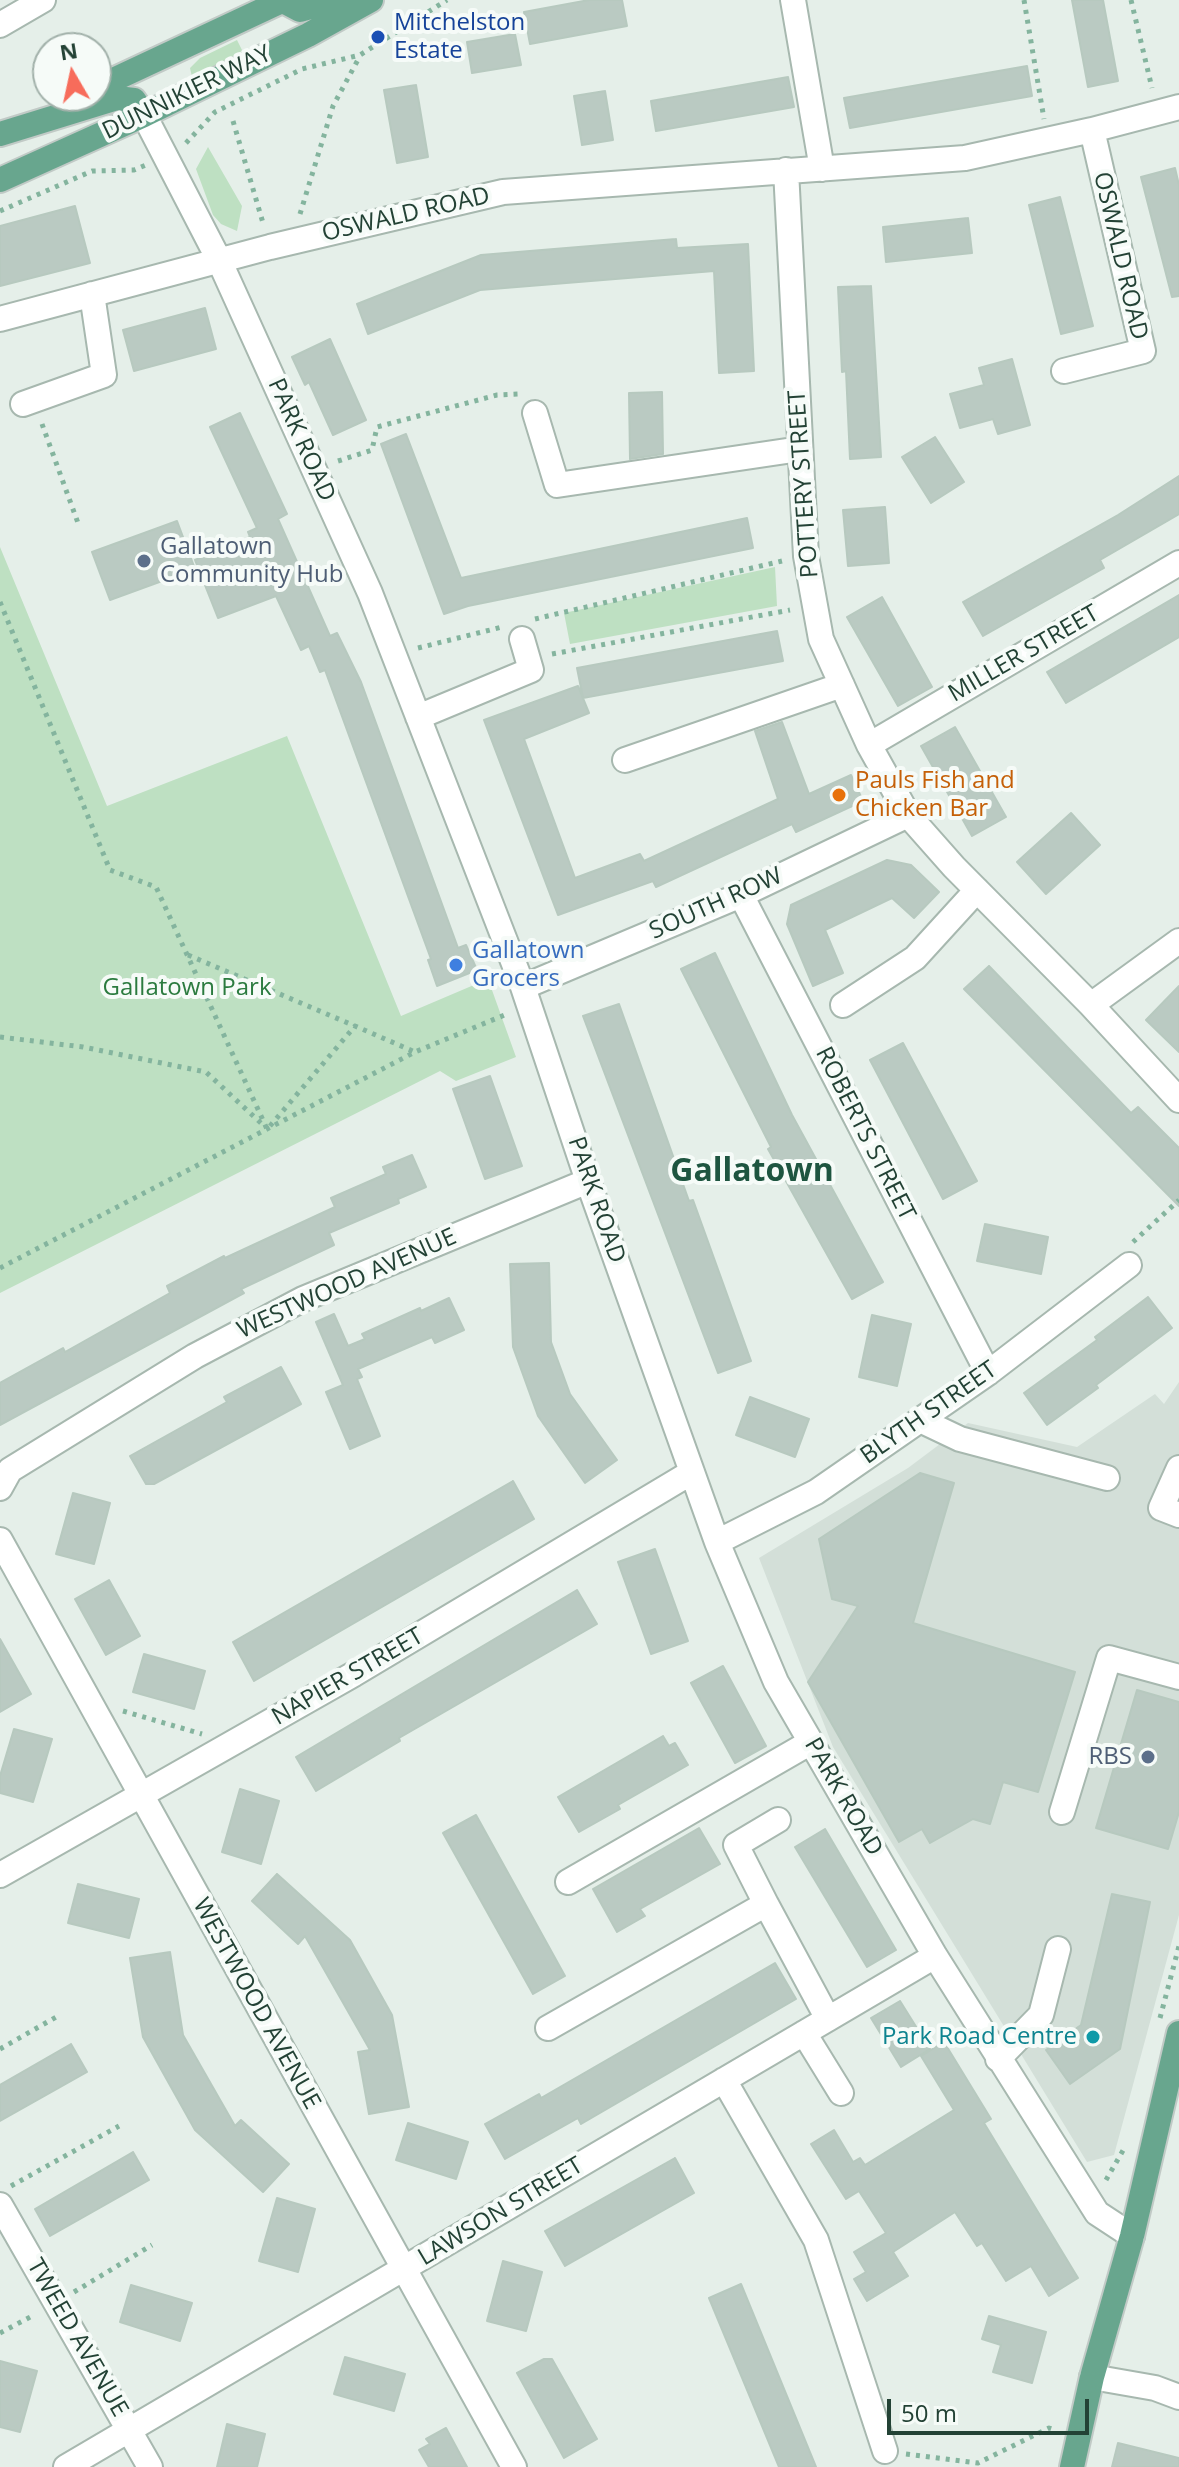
<!DOCTYPE html>
<html>
<head>
<meta charset="utf-8">
<style>
  body { margin:0 }
  #map { position:relative; width:1179px; height:2467px; overflow:hidden; background:#e5efe9; font-family:"Open Sans",sans-serif }
  canvas { display:block }
  .north { position:absolute; left:32px; top:32px; width:80px; height:80px; box-sizing:border-box; background:#f6fbf8; border:2px solid #a2b1aa; border-radius:50%; rotate:351deg; font-size:22px; font-weight:700; line-height:32px; text-align:center; color:#234235 }
  .north::after { content:''; display:block; margin:auto; width:28px; height:36px; background:#f76c5b; clip-path:polygon(50% 0,100% 100%,50% 72%,0 100%) }
  .scale { position:absolute; left:887px; top:2399px; width:202px; height:36px; box-sizing:border-box; border:4px solid #234235; border-top:0; padding-left:10px; font-size:24px; line-height:28px; white-space:nowrap; color:#234235; -webkit-text-stroke:6px #f6fbf8; paint-order:stroke }
</style>
</head>
<body>
<div id="map">
<canvas width="1179" height="2467"></canvas>
<div class="north">N</div>
<div class="scale">50 m</div>
</div>
<script>
const ctx = document.querySelector('canvas').getContext('2d');
ctx.lineJoin = 'round';
function fillPath(path, color) {
  ctx.fillStyle = color;
  ctx.fill(path, 'evenodd');
}
function poly(rows) {
  const path = new Path2D();
  for (const r of rows) {
    path.moveTo(r[0], r[1]);
    for (let i = 2; i < r.length; i += 2) path.lineTo(r[i], r[i + 1]);
  }
  return path;
}
function trace(path, color, width, dash) {
  ctx.strokeStyle = color;
  ctx.lineWidth = width;
  ctx.lineCap = dash ? 'butt' : 'round';
  ctx.setLineDash(dash || []);
  ctx.stroke(path);
}
function write(font, color, halo, rows, align = 'center') {
  ctx.font = font + ' "Open Sans",sans-serif';
  ctx.lineWidth = 8;
  ctx.setLineDash([]);
  ctx.textBaseline = 'middle';
  ctx.strokeStyle = halo;
  ctx.fillStyle = color;
  for (const [text, x, y, turn = 0] of rows) {
    ctx.save();
    ctx.translate(x, y);
    ctx.rotate((+turn || 0) * Math.PI / 180);
    ctx.textAlign = isNaN(turn) ? turn : align;
    if (halo) ctx.strokeText(text, 0, 0);
    ctx.fillText(text, 0, 0);
    ctx.restore();
  }
}
fillPath(poly([
  [1179,1382,1179,1915,1114,2155,1087,2162,833,1747,759,1558,908,1468,968,1423,1077,1447,1155,1394,1164,1404]
]), '#d3dfd8');
fillPath(poly([
  [237,40,242,50,237,57,192,77,190,68,200,58],
  [208,147,242,206,237,231,221,224,213,215,196,169],
  [0,547,107,806,287,736,401,1016,488,979,516,1057,456,1081,440,1071,0,1293],
  [775,567,777,606,570,644,564,613]
]), '#bee0c2');
const building = poly([
  [589,0,622,0,627,26,530,44,524,12,589,0],
  [1072,0,1103,0,1118,81,1088,87,1072,0],
  [515,34,521,65,472,73,467,42,515,34],
  [1027,66,1032,96,850,128,844,98,1027,66],
  [788,77,794,107,656,131,651,101,788,77],
  [416,85,428,157,397,163,384,90,416,85],
  [605,91,613,140,582,145,574,96,605,91],
  [1175,168,1179,185,1179,296,1172,297,1141,177,1175,168],
  [1060,197,1093,326,1061,334,1029,205,1060,197],
  [75,206,90,263,0,286,0,226,75,206],
  [968,218,972,253,886,262,883,227,968,218],
  [676,239,677,248,748,244,754,371,719,373,714,271,480,290,368,334,357,304,481,255,676,239],
  [871,286,881,457,850,459,846,371,842,372,838,287,871,286],
  [205,308,216,349,134,371,123,330,205,308],
  [330,339,366,420,333,435,309,382,305,385,292,357,330,339],
  [1012,359,1030,425,998,434,993,419,960,428,950,394,984,385,979,368,1012,359],
  [662,392,663,454,630,459,629,393,662,392],
  [240,413,287,514,278,519,330,636,337,633,361,682,458,948,466,945,477,970,437,986,428,960,431,959,325,670,320,672,309,646,301,650,276,596,218,618,195,560,250,537,248,532,257,528,210,427,240,413],
  [406,434,461,578,747,518,753,548,468,606,444,614,381,444,406,434],
  [935,437,964,482,931,503,902,457,935,437],
  [1179,476,1179,514,1100,560,1104,568,983,636,963,602,1118,515,1179,476],
  [885,507,889,563,848,566,843,510,885,507],
  [177,521,195,569,110,600,92,552,177,521],
  [1179,595,1179,637,1066,703,1047,672,1179,595],
  [882,597,932,687,898,706,847,617,882,597],
  [777,631,783,661,583,698,577,668,777,631],
  [578,686,589,713,524,739,575,878,640,854,644,861,778,799,755,731,782,722,809,794,851,775,863,801,796,832,792,824,656,887,653,881,558,915,484,720,578,686],
  [955,727,1006,817,972,836,921,746,955,727],
  [1071,813,1100,845,1046,894,1017,862,1071,813],
  [887,860,911,865,939,892,914,918,892,898,825,930,843,973,813,986,787,924,791,905,887,860],
  [715,953,792,1115,883,1282,852,1299,768,1149,771,1147,681,969,715,953],
  [989,966,1131,1113,1138,1107,1179,1148,1179,1206,964,989,989,966],
  [1179,986,1179,1052,1146,1020,1179,986],
  [619,1004,689,1201,693,1200,751,1361,718,1373,583,1016,619,1004],
  [903,1043,977,1181,943,1199,870,1060,903,1043],
  [490,1076,522,1166,485,1179,453,1089,490,1076],
  [412,1155,426,1187,398,1199,399,1203,329,1233,334,1245,241,1289,244,1293,0,1425,0,1383,63,1348,65,1352,170,1293,167,1286,224,1256,225,1258,335,1207,331,1198,386,1174,383,1167,412,1155],
  [985,1224,1048,1237,1041,1274,977,1261,985,1224],
  [549,1263,551,1342,570,1394,617,1460,585,1483,538,1416,513,1347,510,1264,549,1263],
  [1148,1297,1172,1328,1096,1385,1098,1388,1047,1425,1024,1393,1097,1340,1095,1337,1148,1297],
  [449,1298,464,1330,435,1343,432,1337,358,1369,362,1377,357,1379,380,1436,350,1449,326,1392,343,1385,316,1322,334,1314,348,1346,365,1339,362,1334,420,1308,421,1311,449,1298],
  [872,1315,911,1324,897,1386,859,1377,872,1315],
  [281,1367,301,1404,154,1484,146,1484,130,1456,227,1402,224,1397,281,1367],
  [750,1397,809,1419,795,1457,736,1435,750,1397],
  [920,1473,954,1483,913,1623,1075,1672,1038,1792,1003,1782,990,1824,973,1819,930,1843,922,1829,899,1842,808,1682,858,1606,832,1599,819,1539,920,1473],
  [513,1481,534,1519,254,1681,233,1642,513,1481],
  [73,1493,110,1503,94,1564,56,1554,73,1493],
  [655,1549,688,1641,651,1654,618,1562,655,1549],
  [109,1580,140,1636,106,1655,75,1599,109,1580],
  [577,1590,597,1624,399,1738,400,1741,316,1791,296,1757,577,1590],
  [0,1639,31,1694,0,1712,0,1639],
  [144,1654,205,1671,194,1709,133,1692,144,1654],
  [723,1666,766,1746,735,1763,691,1683,723,1666],
  [1137,1690,1179,1702,1179,1812,1168,1849,1096,1828,1137,1690],
  [14,1729,52,1739,33,1802,0,1793,0,1776,14,1729],
  [663,1736,669,1746,675,1743,688,1765,618,1805,620,1809,579,1832,558,1797,663,1736],
  [240,1789,279,1801,261,1864,222,1852,240,1789],
  [476,1815,565,1976,533,1994,443,1833,476,1815],
  [699,1828,720,1864,640,1909,645,1916,617,1932,593,1889,699,1828],
  [825,1829,896,1950,867,1967,795,1847,825,1829],
  [277,1874,350,1940,392,2015,409,2107,369,2114,358,2052,370,2050,305,1936,298,1944,252,1901,277,1874],
  [78,1884,139,1899,129,1938,68,1923,78,1884],
  [1112,1894,1150,1902,1120,2049,1070,2084,1046,2050,1081,2025,1112,1894],
  [170,1952,183,2035,235,2126,241,2120,289,2164,263,2192,195,2130,143,2037,130,1958,170,1952],
  [775,1963,796,1999,581,2124,578,2118,505,2159,485,2124,539,2094,541,2098,775,1963],
  [900,2001,930,2049,901,2067,871,2018,900,2001],
  [944,2042,991,2119,984,2123,1078,2278,1049,2296,1031,2266,1006,2281,982,2243,977,2246,955,2212,893,2252,908,2276,867,2301,854,2279,866,2272,854,2252,886,2233,859,2191,846,2199,811,2144,834,2130,853,2162,860,2158,865,2165,954,2110,921,2056,944,2042],
  [71,2044,87,2072,0,2121,0,2085,71,2044],
  [408,2123,468,2142,456,2179,396,2160,408,2123],
  [133,2152,149,2180,50,2236,35,2209,133,2152],
  [675,2158,694,2193,565,2266,545,2231,675,2158],
  [277,2198,315,2209,298,2272,259,2261,277,2198],
  [503,2261,542,2272,526,2331,487,2321,503,2261],
  [741,2284,816,2467,779,2467,709,2298,741,2284],
  [131,2285,192,2303,180,2341,120,2322,131,2285],
  [989,2316,1046,2332,1032,2383,993,2372,1001,2345,982,2339,989,2316],
  [345,2357,405,2374,394,2411,334,2394,345,2357],
  [544,2359,552,2359,597,2439,564,2458,517,2373,544,2359],
  [0,2361,37,2371,20,2432,0,2427,0,2361],
  [227,2424,265,2434,257,2467,217,2467,227,2424],
  [446,2428,467,2467,429,2467,419,2450,430,2444,426,2439,446,2428],
  [1118,2443,1179,2458,1179,2467,1112,2467,1118,2443]
]);
fillPath(building, '#bacac2');
trace(building, '#b7c9bf', 2);
const minor = poly([
  [793,0,822,169],
  [0,25,43,0],
  [144,115,219,260,370,593,523,987,588,1181,717,1542,776,1682,935,1956,1097,2213,1132,2236],
  [786,170,806,556,821,639,869,745,908,815,954,867,1091,1005,1179,1100],
  [0,319,270,247,503,192,965,158,1092,130,1179,107],
  [1064,371,1143,351,1092,130],
  [23,404,104,375,92,294],
  [535,413,557,485,800,449],
  [418,717,531,670,522,639],
  [869,745,1179,563],
  [625,760,842,685],
  [741,895,988,1373],
  [523,987,741,895,908,815],
  [843,1005,915,958,977,890],
  [1091,1005,1179,941],
  [920,1420,960,1439,1107,1478],
  [1179,1468,1161,1508,1179,1515],
  [0,1488,10,1470,195,1356,303,1299,588,1181],
  [0,1540,514,2467],
  [717,1542,816,1492,988,1373,1129,1265],
  [1062,1812,1109,1658,1179,1677],
  [0,1875,354,1674,692,1472],
  [568,1882,811,1742],
  [766,1904,736,1845,778,1820],
  [548,2028,766,1904,828,2019],
  [804,2033,841,2093],
  [998,2059,1041,2015,1058,1949],
  [724,2080,816,2240,885,2451],
  [0,2205,150,2467],
  [1092,2377,1155,2388,1179,2397],
  [66,2467,935,1956]
]);
const major = poly([
  [283,1,300,10,336,0],
  [96,88,284,0],
  [0,134,117,98,134,100,144,115],
  [0,180,144,115,308,35,371,0],
  [1072,2467,1092,2377,1132,2236,1179,2033]
]);
trace(minor, '#a7b8af', 28);
trace(major, '#c1cac6', 28);
trace(poly([
  [1024,0,1044,119],
  [1131,0,1152,88],
  [233,121,263,223],
  [186,143,215,112,302,69,360,55,447,0],
  [0,211,92,171,134,170,146,165],
  [300,214,333,106,360,56],
  [42,424,78,523],
  [338,461,372,450,377,427,497,395,519,394],
  [0,602,110,870,156,887,267,1129],
  [535,619,782,561],
  [418,648,502,627],
  [552,654,790,610],
  [188,955,355,1026],
  [0,1037,83,1047,206,1072,263,1125],
  [270,1126,355,1026,415,1052],
  [1133,1242,1179,1200],
  [0,1268,415,1052,507,1014],
  [123,1711,202,1734],
  [1160,2018,1179,1946],
  [0,2049,58,2016],
  [1106,2180,1125,2147],
  [11,2186,119,2126],
  [74,2292,152,2245],
  [0,2333,34,2315],
  [906,2454,978,2463,1049,2428,1055,2430]
]), '#84b49e', 5, [4, 6]);
trace(minor, '#fff', 24);
trace(major, '#68a68e', 24);
for (const [x, y, r, color] of [
  [378,37,8,"#1a4fb4"],
  [144,561,8,"#5c6f8a"],
  [839,795,8,"#e8710a"],
  [456,965,8,"#3f7fe0"],
  [1148,1757,8,"#5c6f8a"],
  [1093,2037,8,"#0f9aa8"]
]) {
  const dot = new Path2D();
  dot.arc(x, y, r, 0, 2 * Math.PI);
  ctx.fillStyle = color;
  ctx.fill(dot);
  trace(dot, '#f6fbf8', 3);
}
write('24px', '#164399', '#f6fbf8', [
  ["Mitchelston",394,23],
  ["Estate",394,51]
], 'left');
write('24px', '#234235', '#f6fbf8', [
  ["DUNNIKIER WAY",187,93,-26],
  ["OSWALD ROAD",406,215,-13],
  ["OSWALD ROAD",1120,256,77],
  ["PARK ROAD",301,440,66],
  ["POTTERY STREET",804,484,-94],
  ["MILLER STREET",1024,654,-30],
  ["SOUTH ROW",716,904,-24],
  ["ROBERTS STREET",865,1134,63],
  ["PARK ROAD",596,1200,71],
  ["WESTWOOD AVENUE",347,1284,-24],
  ["BLYTH STREET",929,1413,-35],
  ["NAPIER STREET",348,1677,-30],
  ["PARK ROAD",843,1797,60],
  ["WESTWOOD AVENUE",256,2004,61],
  ["LAWSON STREET",501,2212,-31],
  ["TWEED AVENUE",77,2338,60]
]);
write('24px', '#4e5e75', '#f6fbf8', [
  ["Gallatown",160,547],
  ["Community Hub",160,575],
  ["RBS",1132,1757,"right"]
], 'left');
write('24px', '#c56008', '#f6fbf8', [
  ["Pauls Fish and",855,781],
  ["Chicken Bar",855,809]
], 'left');
write('24px', '#366cbe', '#f6fbf8', [
  ["Gallatown",472,951],
  ["Grocers",472,979]
], 'left');
write('24px', '#2b7b3f', '#f6fbf8', [
  ["Gallatown Park",187,988]
]);
write('24px', '#0d838f', '#f6fbf8', [
  ["Park Road Centre",1077,2037]
], 'right');
write('bold 32px', '#1e5540', '#f6fbf8', [
  ["Gallatown",752,1172]
]);
</script>
</body>
</html>
